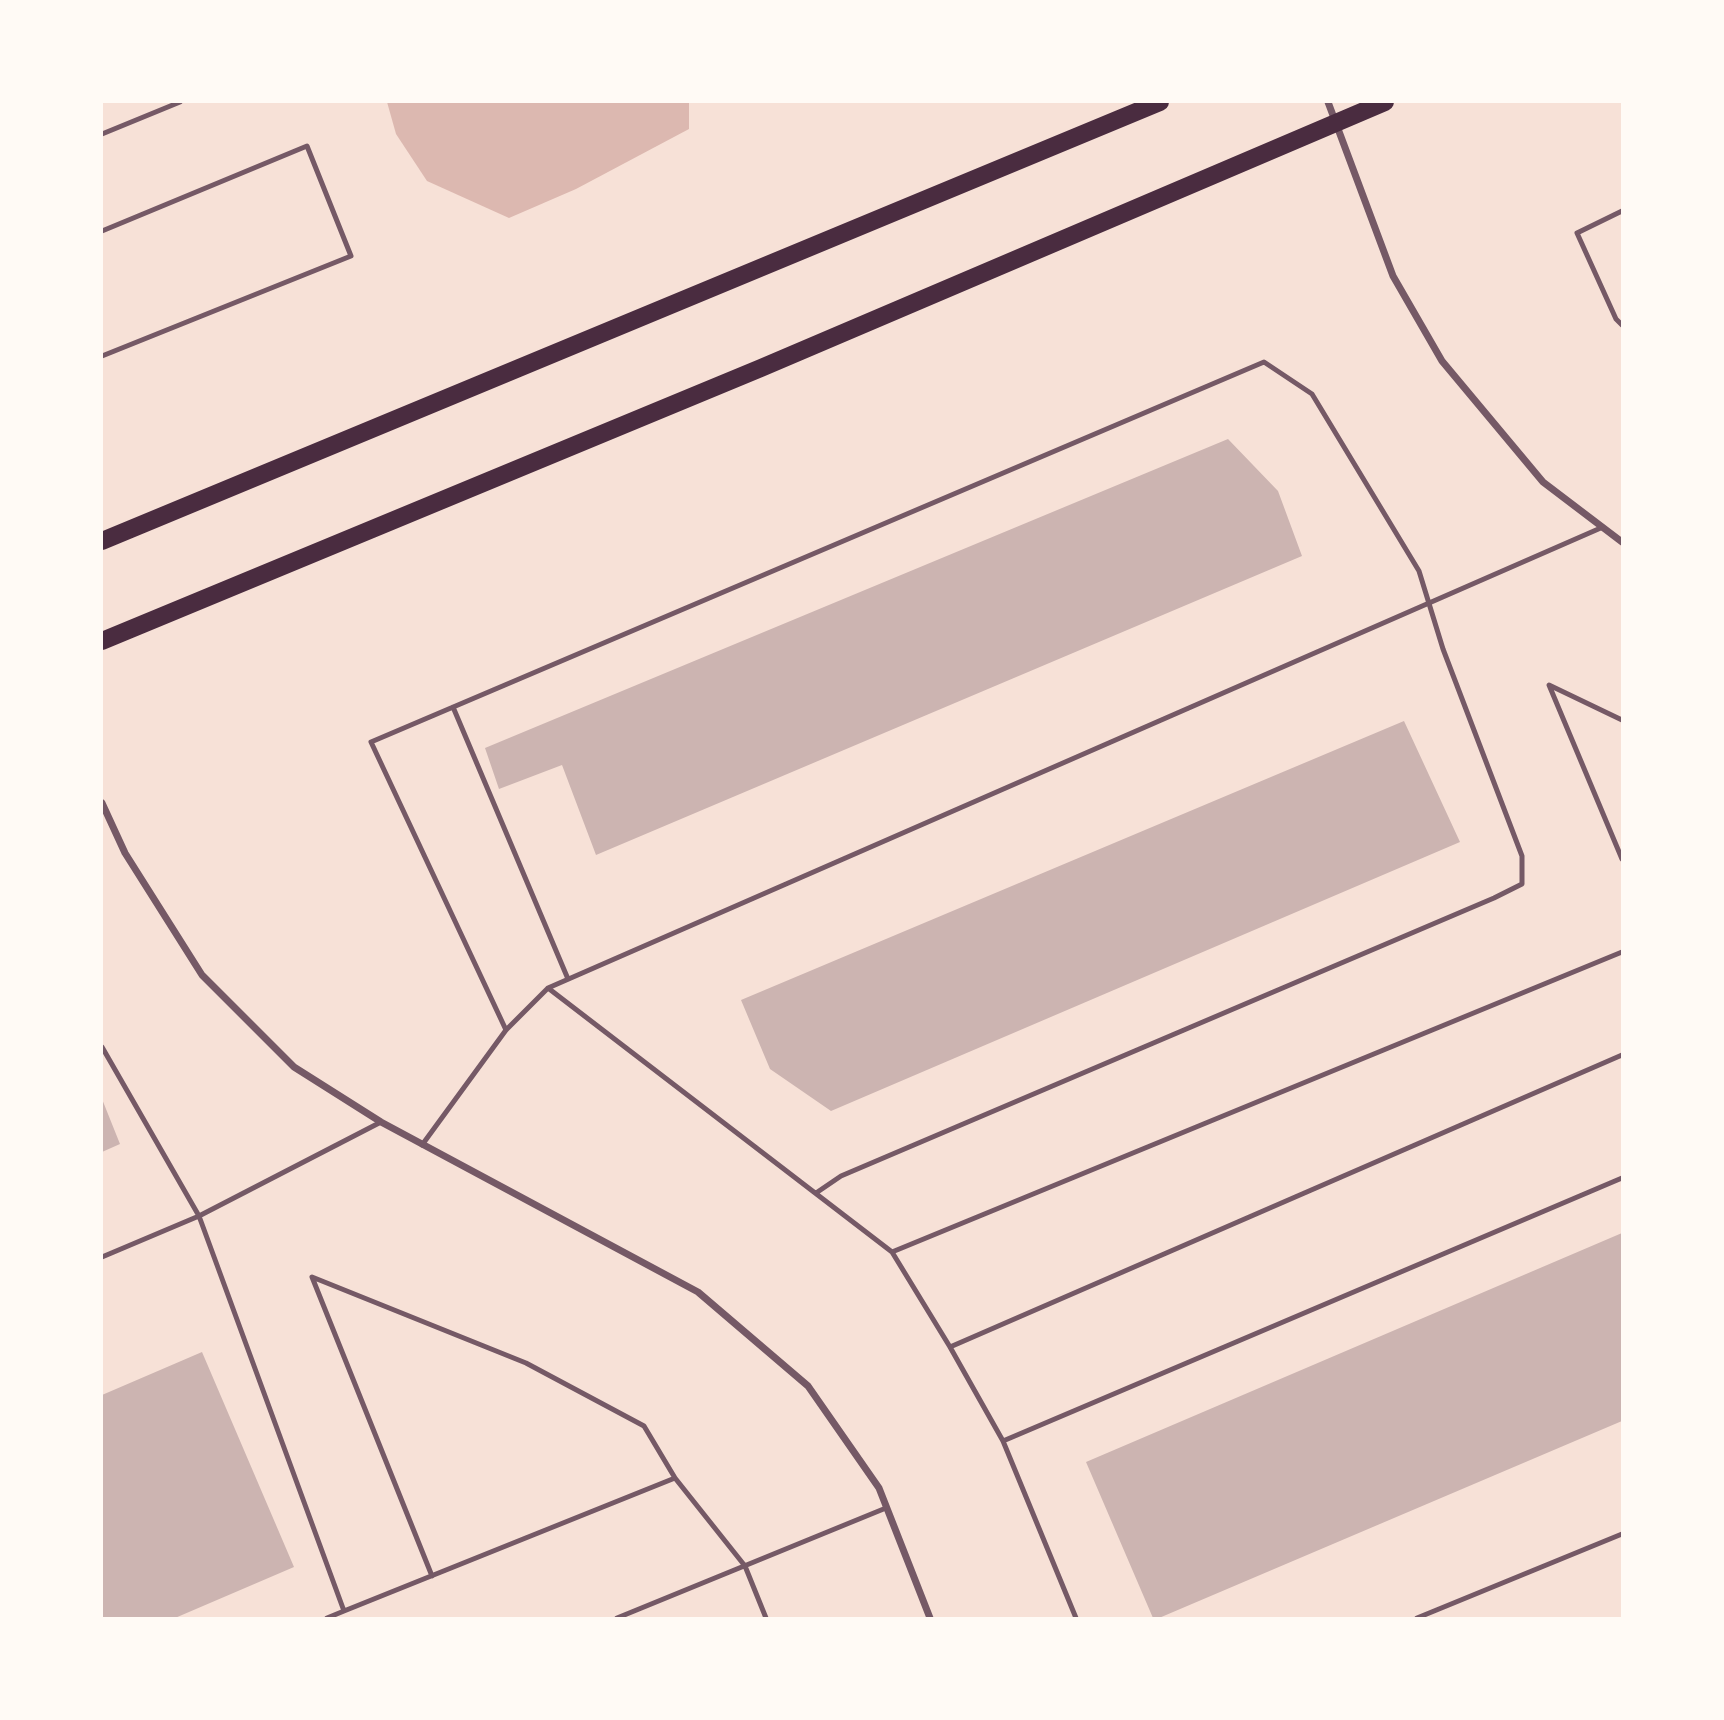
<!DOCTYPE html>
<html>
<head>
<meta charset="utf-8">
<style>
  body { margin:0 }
  #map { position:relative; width:1724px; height:1720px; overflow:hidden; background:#f7e1d7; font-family:Cabin,sans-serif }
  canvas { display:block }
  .frame { position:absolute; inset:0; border:103px solid #fffaf5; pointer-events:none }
</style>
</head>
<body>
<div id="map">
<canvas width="1724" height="1720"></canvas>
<div class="frame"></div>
</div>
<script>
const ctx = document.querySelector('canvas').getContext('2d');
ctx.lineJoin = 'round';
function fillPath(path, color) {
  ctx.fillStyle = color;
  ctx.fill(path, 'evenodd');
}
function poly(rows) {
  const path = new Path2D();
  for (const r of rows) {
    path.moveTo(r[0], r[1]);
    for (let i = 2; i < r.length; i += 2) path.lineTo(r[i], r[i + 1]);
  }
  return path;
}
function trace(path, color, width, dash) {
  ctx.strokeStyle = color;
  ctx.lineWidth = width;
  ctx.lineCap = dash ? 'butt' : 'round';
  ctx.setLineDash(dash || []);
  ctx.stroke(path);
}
fillPath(poly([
  [387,102,689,102,689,129,576,189,509,218,427,181,396,134]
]), '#dcb8b0');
fillPath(poly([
  [1228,439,1278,491,1302,556,596,855,562,765,499,789,485,748],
  [1404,721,1460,842,831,1111,770,1069,741,1000],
  [102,1099,120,1144,102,1152],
  [1622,1233,1622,1421,1159,1618,1153,1618,1086,1462],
  [202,1352,294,1567,175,1618,102,1618,102,1395]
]), '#ccb4b1');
trace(poly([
  [102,134,180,102],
  [1622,211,1577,233,1616,319,1622,325],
  [102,231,307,146,351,256,102,356],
  [453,707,568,979],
  [1622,720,1549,685,1622,859],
  [548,988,1603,527],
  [506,1030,371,742,1264,362,1312,394,1419,571,1443,649,1522,856,1522,884,1494,898,841,1176,816,1193],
  [102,1047,199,1216,381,1122],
  [422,1145,506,1030,548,988,892,1252],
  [102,1257,199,1216,344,1611,327,1618],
  [950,1347,1622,1055],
  [1003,1441,1622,1178],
  [432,1576,312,1277,526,1363,644,1426,675,1478,745,1566,766,1618],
  [344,1611,675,1478],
  [617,1618,886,1508],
  [1076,1618,1003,1441,950,1347,892,1252,1622,952],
  [1417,1618,1622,1534]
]), '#755966', 5);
trace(poly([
  [1328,102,1393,276,1442,361,1543,482,1622,542],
  [102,803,125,853,202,975,294,1067,381,1122,698,1292,808,1386,879,1488,930,1618]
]), '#755966', 7);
trace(poly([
  [102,541,1160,102],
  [102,641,761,368,1385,102]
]), '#4a2c40', 18);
</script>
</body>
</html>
